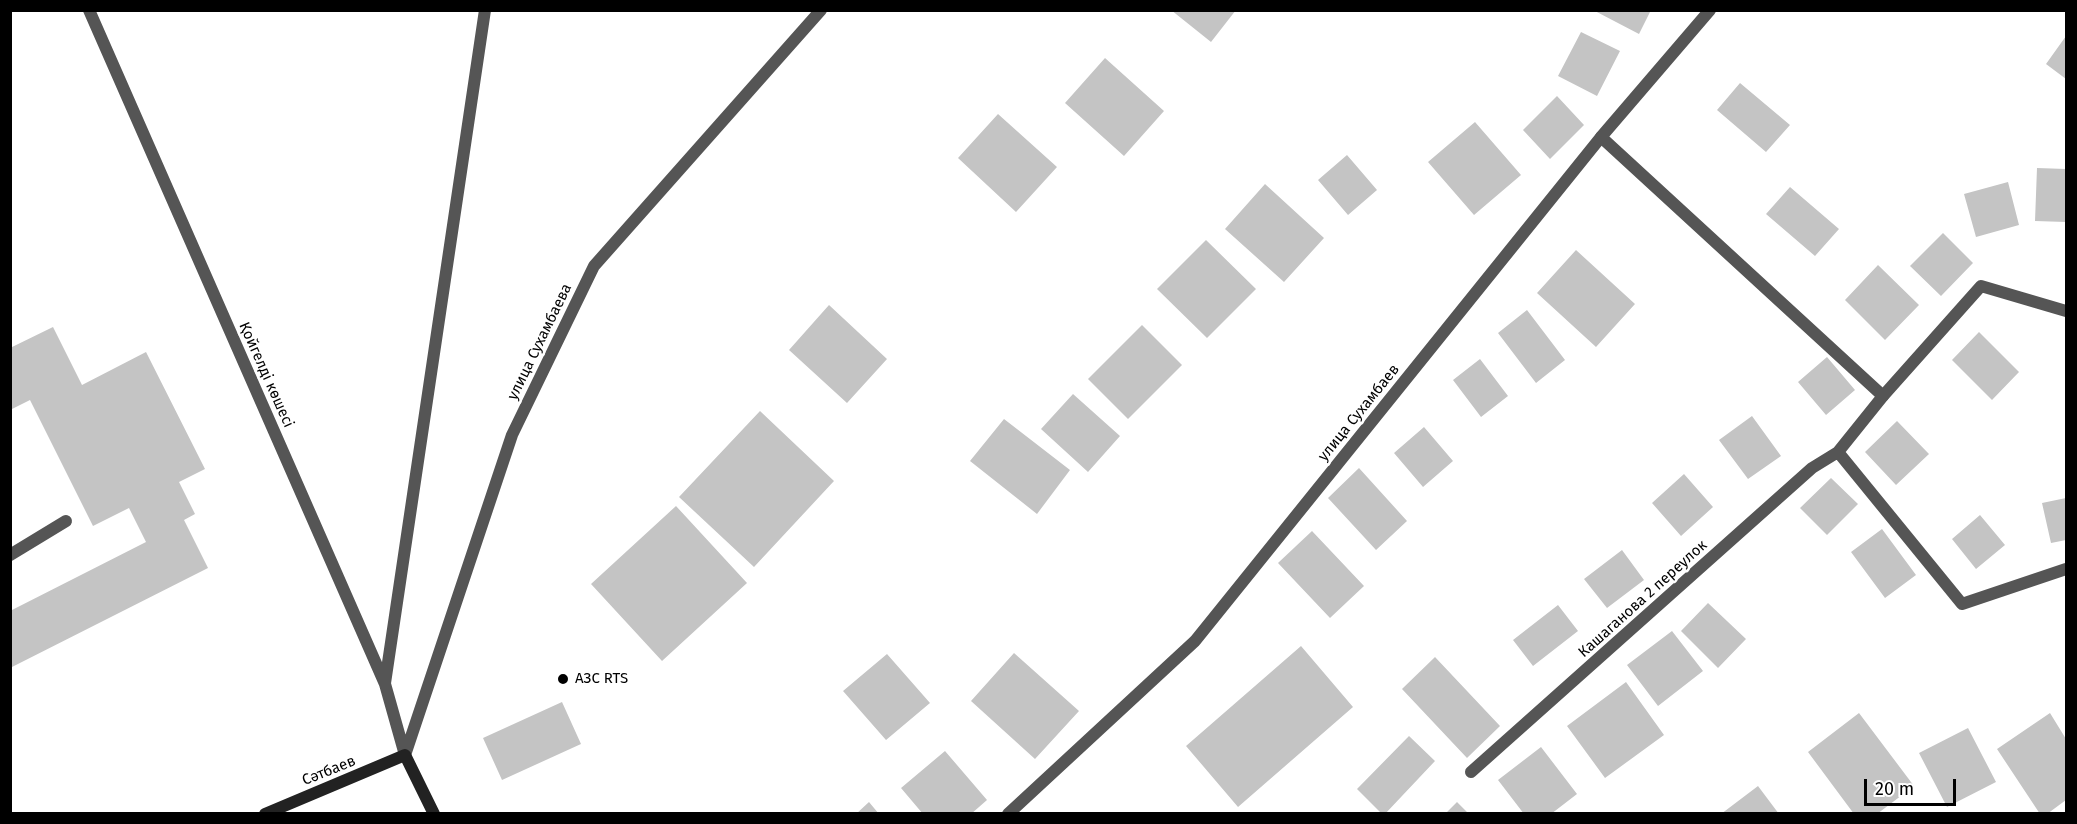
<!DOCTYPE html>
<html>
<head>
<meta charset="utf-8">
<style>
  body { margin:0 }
  #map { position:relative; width:2077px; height:824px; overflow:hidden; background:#fff; font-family:"Fira Sans",sans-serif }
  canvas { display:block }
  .frame { position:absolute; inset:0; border:12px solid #000; pointer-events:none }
  .scale { position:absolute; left:1864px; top:779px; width:92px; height:27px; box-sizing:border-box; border:3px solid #000; border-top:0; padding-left:8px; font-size:18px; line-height:21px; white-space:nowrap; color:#000; -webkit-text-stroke:4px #fff; paint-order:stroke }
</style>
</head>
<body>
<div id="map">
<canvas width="2077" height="824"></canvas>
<div class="frame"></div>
<div class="scale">20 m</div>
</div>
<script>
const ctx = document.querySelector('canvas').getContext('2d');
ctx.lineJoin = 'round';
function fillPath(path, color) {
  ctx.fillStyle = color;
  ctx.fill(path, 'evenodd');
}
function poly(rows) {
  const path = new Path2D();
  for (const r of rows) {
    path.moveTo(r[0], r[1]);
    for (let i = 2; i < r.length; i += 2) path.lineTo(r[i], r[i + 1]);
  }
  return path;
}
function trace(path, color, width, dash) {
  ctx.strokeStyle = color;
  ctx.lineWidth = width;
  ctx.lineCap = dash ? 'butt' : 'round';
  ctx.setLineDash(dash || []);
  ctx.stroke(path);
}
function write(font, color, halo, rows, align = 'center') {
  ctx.font = font + ' "Fira Sans",sans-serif';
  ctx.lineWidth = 5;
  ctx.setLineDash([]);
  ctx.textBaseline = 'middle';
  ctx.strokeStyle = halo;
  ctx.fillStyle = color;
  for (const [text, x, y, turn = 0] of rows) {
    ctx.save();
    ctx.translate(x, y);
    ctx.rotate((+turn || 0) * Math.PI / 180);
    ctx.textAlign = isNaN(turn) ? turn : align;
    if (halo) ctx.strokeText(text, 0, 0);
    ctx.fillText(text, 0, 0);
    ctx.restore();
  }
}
fillPath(poly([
  [1171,10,1236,10,1211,42],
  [1593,10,1651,10,1639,34],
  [1581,32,1620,51,1597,96,1558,76],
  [2066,36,2066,79,2046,64],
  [1105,58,1164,111,1124,156,1065,103],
  [1740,83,1790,125,1766,152,1717,110],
  [1557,96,1584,125,1550,159,1523,130],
  [998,114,1057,167,1016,212,958,158],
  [1475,122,1521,175,1474,215,1428,162],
  [1347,155,1377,190,1348,215,1318,180],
  [2037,168,2066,169,2066,222,2035,221],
  [2008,182,2019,225,1976,237,1964,194],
  [1265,184,1324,238,1284,282,1225,229],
  [1790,187,1839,229,1815,256,1766,214],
  [1943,233,1973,263,1941,296,1910,266],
  [1206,240,1256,289,1207,338,1157,289],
  [1576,250,1635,304,1596,347,1537,293],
  [1878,265,1919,305,1885,340,1845,300],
  [829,305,887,359,847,403,789,350],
  [1527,310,1565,360,1536,383,1498,333],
  [1142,325,1182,365,1128,419,1088,379],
  [53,327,82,385,146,352,205,469,179,482,195,514,184,520,208,568,10,668,10,611,146,542,129,508,93,526,30,400,10,410,10,348],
  [1979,332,2019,372,1992,400,1952,360],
  [1827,357,1855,390,1826,415,1798,382],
  [1480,359,1508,396,1481,417,1453,380],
  [1073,394,1120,436,1088,472,1041,429],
  [760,411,834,481,754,567,679,497],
  [1752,416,1781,456,1748,479,1719,440],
  [1004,419,1070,470,1037,514,970,461],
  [1897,421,1929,454,1896,485,1865,452],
  [1424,427,1453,461,1423,487,1394,453],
  [1359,468,1407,521,1376,550,1328,498],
  [1684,474,1713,507,1681,536,1652,503],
  [1831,478,1858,504,1827,535,1800,508],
  [2066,498,2066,540,2051,543,2042,503],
  [676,506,747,583,662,661,591,584],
  [1980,515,2005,545,1976,569,1952,539],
  [1882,529,1916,575,1885,598,1851,552],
  [1312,531,1364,586,1330,618,1278,563],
  [1622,550,1644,580,1607,608,1584,579],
  [1708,603,1746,639,1718,668,1681,631],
  [1558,605,1578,631,1533,666,1513,640],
  [1672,631,1703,671,1658,706,1627,665],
  [1301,646,1353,707,1238,807,1186,746],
  [1014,653,1079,711,1035,759,971,701],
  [887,654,930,703,886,740,843,691],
  [1435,657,1500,726,1467,758,1402,689],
  [1626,682,1664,735,1605,778,1567,726],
  [562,702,581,744,502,780,483,738],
  [1859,713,1914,786,1877,814,1854,814,1808,752],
  [2050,713,2066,739,2066,800,2047,814,2040,814,1997,749],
  [1968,728,1996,782,1947,807,1919,753],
  [1409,736,1435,761,1385,814,1382,814,1357,789],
  [1541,747,1577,794,1551,814,1524,814,1498,780],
  [945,751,987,800,971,814,923,814,901,788],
  [1758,786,1779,814,1721,814],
  [869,802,879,814,856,814],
  [1457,802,1469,814,1445,814]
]), '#c4c4c4');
trace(poly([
  [1601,137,1883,396],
  [10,555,66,521]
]), '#555', 12);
trace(poly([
  [89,10,385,684,405,755],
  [1838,452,1962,604,2066,569],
  [385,683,485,10],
  [405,755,512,435,594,266,821,10],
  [1471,772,1812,468,1838,452,1883,396,1981,286,2066,311],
  [1008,814,1195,641,1601,137,1710,10]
]), '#555', 12);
trace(poly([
  [265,814,405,755,434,814]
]), '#222', 12);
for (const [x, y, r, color] of [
  [563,679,6,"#000"]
]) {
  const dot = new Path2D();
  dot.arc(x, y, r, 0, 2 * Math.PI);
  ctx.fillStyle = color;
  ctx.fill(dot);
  trace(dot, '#fff', 2);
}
write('15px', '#000', '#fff', [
  ["улица Сухамбаева",540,342,-64],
  ["Қойгелді көшесі",266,375,66],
  ["улица Сухамбаев",1359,413,-51],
  ["Кашаганова 2 переулок",1643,599,-42],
  ["Сәтбаев",329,771,-22]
]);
write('15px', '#000', '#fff', [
  ["АЗС RTS",575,679]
], 'left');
</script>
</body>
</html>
